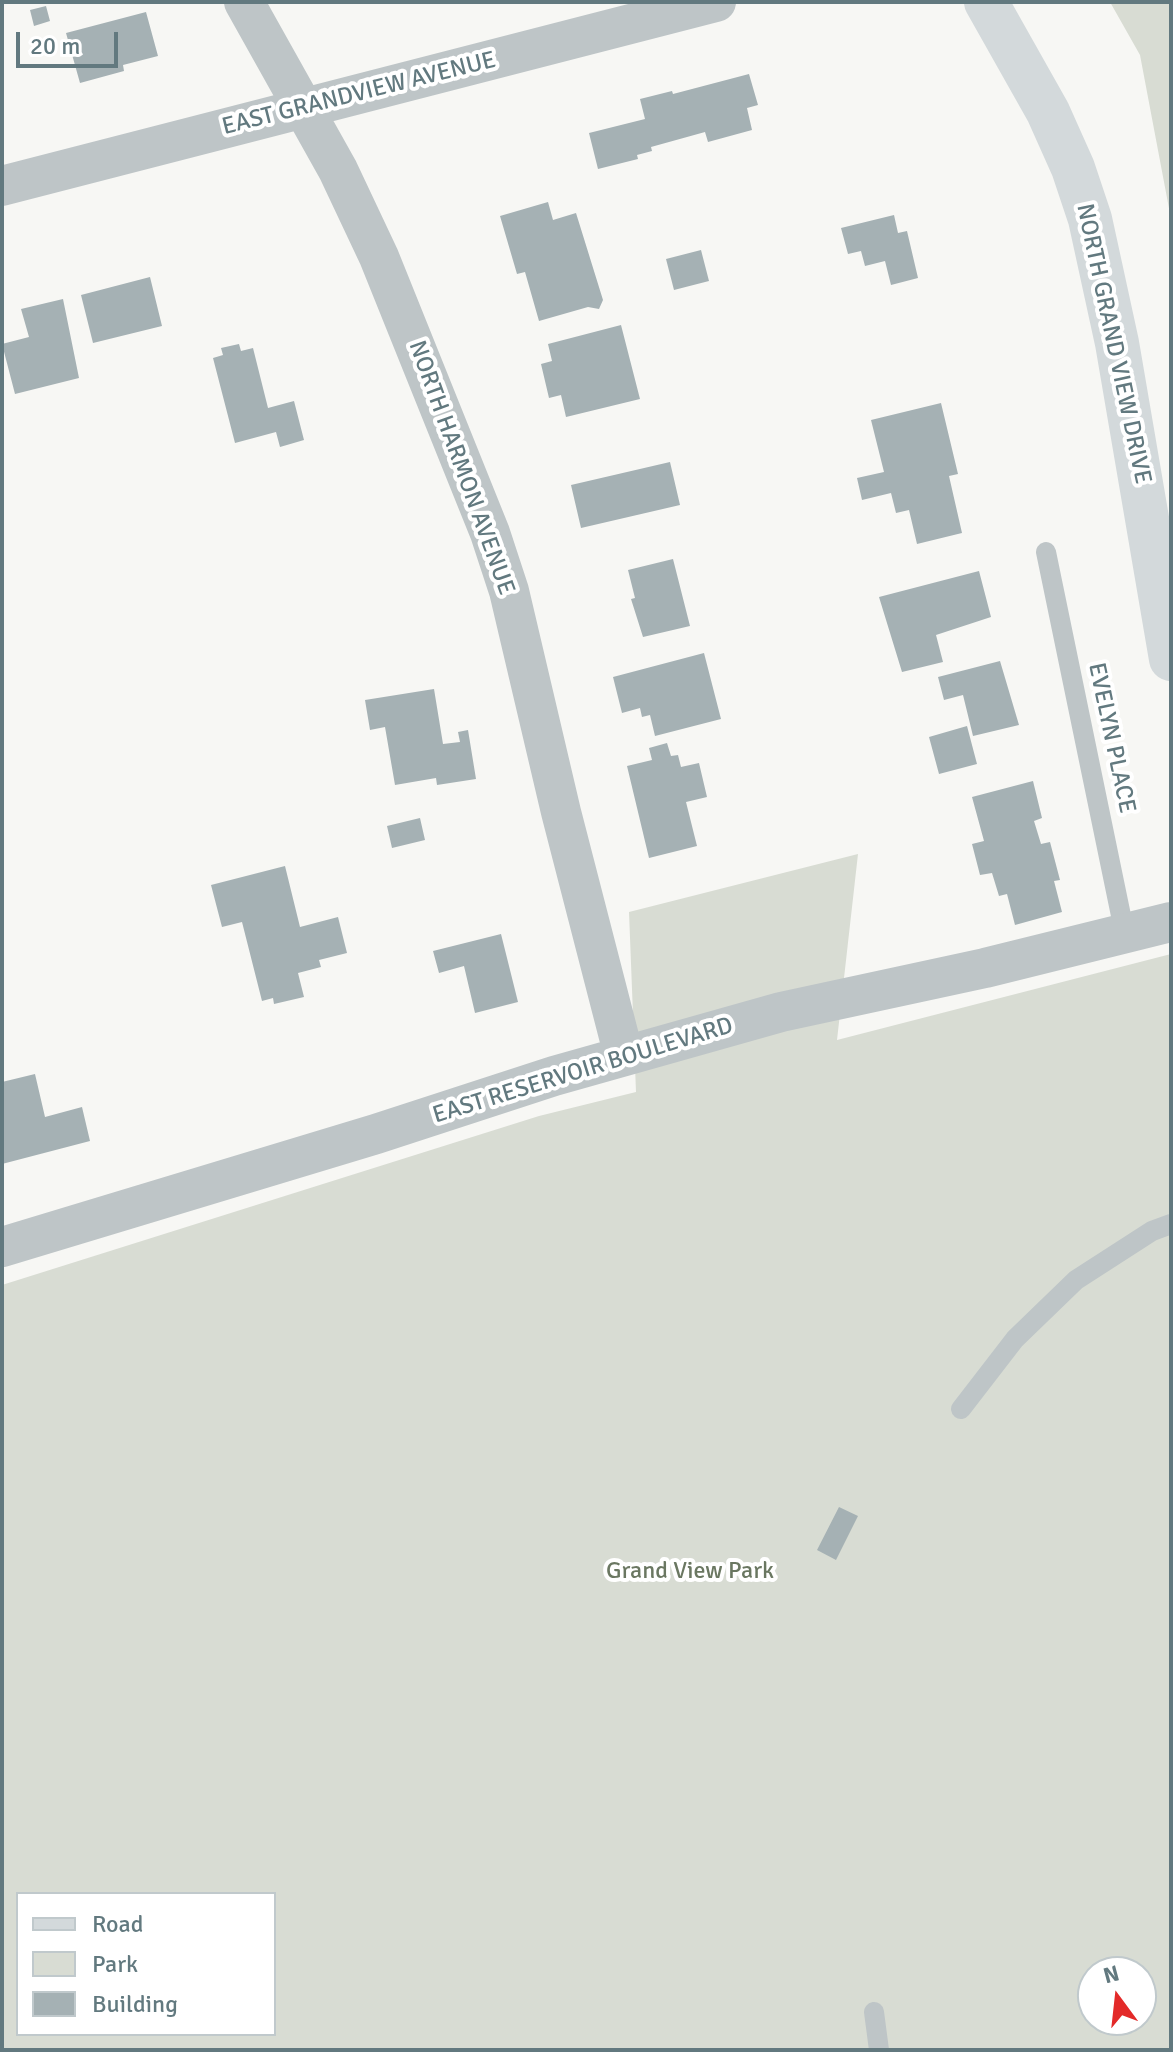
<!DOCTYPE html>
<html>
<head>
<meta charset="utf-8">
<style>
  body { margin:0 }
  #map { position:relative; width:1173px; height:2052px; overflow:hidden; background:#f7f7f4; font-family:Signika,sans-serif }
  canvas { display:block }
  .frame { position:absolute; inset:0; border:4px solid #62797f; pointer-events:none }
  .legend { position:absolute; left:16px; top:1892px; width:260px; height:144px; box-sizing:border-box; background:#fff; border:2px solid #c0c9cc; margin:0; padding:10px 14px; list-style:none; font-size:24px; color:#62797f }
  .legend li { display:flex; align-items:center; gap:16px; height:40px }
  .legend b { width:40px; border:2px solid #c0c9cc }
  .north { position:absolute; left:1077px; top:1956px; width:80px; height:80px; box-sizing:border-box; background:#fff; border:2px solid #c0c9cc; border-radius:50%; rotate:345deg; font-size:22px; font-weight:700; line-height:32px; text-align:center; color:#62797f }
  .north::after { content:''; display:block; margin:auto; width:28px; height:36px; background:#e32a29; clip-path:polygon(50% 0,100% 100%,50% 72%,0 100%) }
  .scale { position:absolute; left:16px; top:32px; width:102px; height:36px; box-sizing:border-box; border:4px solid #62797f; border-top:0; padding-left:10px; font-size:24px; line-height:28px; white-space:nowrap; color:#62797f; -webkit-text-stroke:6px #fff; paint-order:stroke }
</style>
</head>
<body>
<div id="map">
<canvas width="1173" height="2052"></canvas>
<div class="frame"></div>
<ul class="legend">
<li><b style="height:10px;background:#d3d9db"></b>Road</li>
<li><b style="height:22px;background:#d8dcd3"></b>Park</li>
<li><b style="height:22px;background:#a5b1b4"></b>Building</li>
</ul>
<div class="north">N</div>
<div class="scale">20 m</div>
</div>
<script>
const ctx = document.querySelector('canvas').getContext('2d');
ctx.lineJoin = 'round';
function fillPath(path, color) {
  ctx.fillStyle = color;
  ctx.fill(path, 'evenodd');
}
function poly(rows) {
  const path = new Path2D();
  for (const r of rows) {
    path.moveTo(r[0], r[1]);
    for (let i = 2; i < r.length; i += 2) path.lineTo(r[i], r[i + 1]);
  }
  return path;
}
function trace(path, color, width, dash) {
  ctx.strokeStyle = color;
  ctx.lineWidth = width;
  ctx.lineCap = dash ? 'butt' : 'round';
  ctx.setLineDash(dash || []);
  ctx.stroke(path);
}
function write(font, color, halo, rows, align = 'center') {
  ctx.font = font + ' Signika,sans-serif';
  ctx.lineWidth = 8;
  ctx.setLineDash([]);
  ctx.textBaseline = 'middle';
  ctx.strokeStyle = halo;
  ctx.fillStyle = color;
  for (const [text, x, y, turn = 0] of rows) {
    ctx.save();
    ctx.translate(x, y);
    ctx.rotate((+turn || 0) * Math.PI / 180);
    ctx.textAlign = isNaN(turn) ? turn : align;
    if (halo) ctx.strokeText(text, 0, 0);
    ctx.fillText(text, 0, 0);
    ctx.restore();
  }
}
fillPath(poly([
  [1110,2,1171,2,1171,219,1140,55],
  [858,854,837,1040,1171,954,1171,2050,2,2050,2,1285,539,1116,636,1092,629,912],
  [18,1894,274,1894,274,2034,18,2034],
  [1093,1972,1141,1972,1141,2020,1093,2020]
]), '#d8dcd3');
fillPath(poly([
  [46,6,50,21,34,26,30,10],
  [146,12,158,56,123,65,124,71,80,83,66,33],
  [749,74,758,105,747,108,752,130,708,142,705,132,651,147,652,151,637,155,638,159,598,169,589,133,645,119,640,99,672,91,673,94],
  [548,202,553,220,576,213,603,300,599,309,588,307,539,321,525,272,517,274,500,216],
  [894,215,898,233,907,231,918,278,891,285,885,261,865,266,861,251,848,254,841,228],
  [701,250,709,281,674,290,666,259],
  [150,277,162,326,93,343,81,295],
  [63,299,79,378,15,394,2,344,29,337,21,309],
  [621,325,640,399,566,417,561,395,549,398,541,364,552,361,548,344],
  [239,344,241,351,253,348,268,408,294,401,304,440,280,447,276,432,235,443,213,358,223,355,221,348],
  [941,403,958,474,949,476,962,533,917,544,909,510,896,513,891,493,862,500,857,478,884,472,871,420],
  [670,462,680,505,581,528,571,485],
  [673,559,690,626,643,637,631,599,635,598,628,570],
  [979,571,991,617,936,635,943,662,902,672,879,597],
  [704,653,721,719,655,736,650,715,642,717,640,708,622,713,613,677],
  [1000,661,1019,725,973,736,963,695,944,700,938,677],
  [434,689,443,744,460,742,458,732,468,730,476,779,437,785,436,778,395,785,385,727,370,730,365,700],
  [967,726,977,764,939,774,929,737],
  [667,743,671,756,678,755,681,767,699,763,707,797,686,802,697,846,649,858,627,766,652,760,649,748],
  [1033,781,1042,818,1034,821,1041,844,1050,842,1060,880,1054,881,1062,912,1015,925,1007,894,999,896,992,873,980,875,972,844,984,841,972,797],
  [420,818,425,840,392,848,387,826],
  [285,866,300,927,338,917,347,953,319,960,321,967,298,973,304,997,274,1004,273,998,262,1001,242,922,222,927,211,885],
  [501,934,518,1002,475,1013,464,966,439,973,433,951],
  [35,1074,45,1117,82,1107,90,1141,2,1164,2,1082],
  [839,1507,858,1516,836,1560,817,1550]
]), '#a5b1b4');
trace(poly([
  [1046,552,1125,935],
  [961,1409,1015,1339,1076,1280,1152,1231,1171,1224],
  [874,2012,879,2050]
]), '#bec5c7', 20);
trace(poly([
  [244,2,338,170,379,257,490,533,509,591,561,812,624,1056],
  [2,186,716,2],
  [2,1247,376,1134,554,1076,781,1012,985,968,1171,922]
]), '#bec5c7', 40);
trace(poly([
  [986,2,1048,112,1073,168,1090,219,1117,343,1171,659]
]), '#d3d9db', 44);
write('24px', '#62797f', '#fff', [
  ["EAST GRANDVIEW AVENUE",359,94,-14],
  ["NORTH GRAND VIEW DRIVE",1113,344,78],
  ["NORTH HARMON AVENUE",461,468,70],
  ["EVELYN PLACE",1111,738,78],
  ["EAST RESERVOIR BOULEVARD",583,1071,-17]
]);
write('24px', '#6a7761', '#fff', [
  ["Grand View Park",690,1572]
]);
</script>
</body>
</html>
